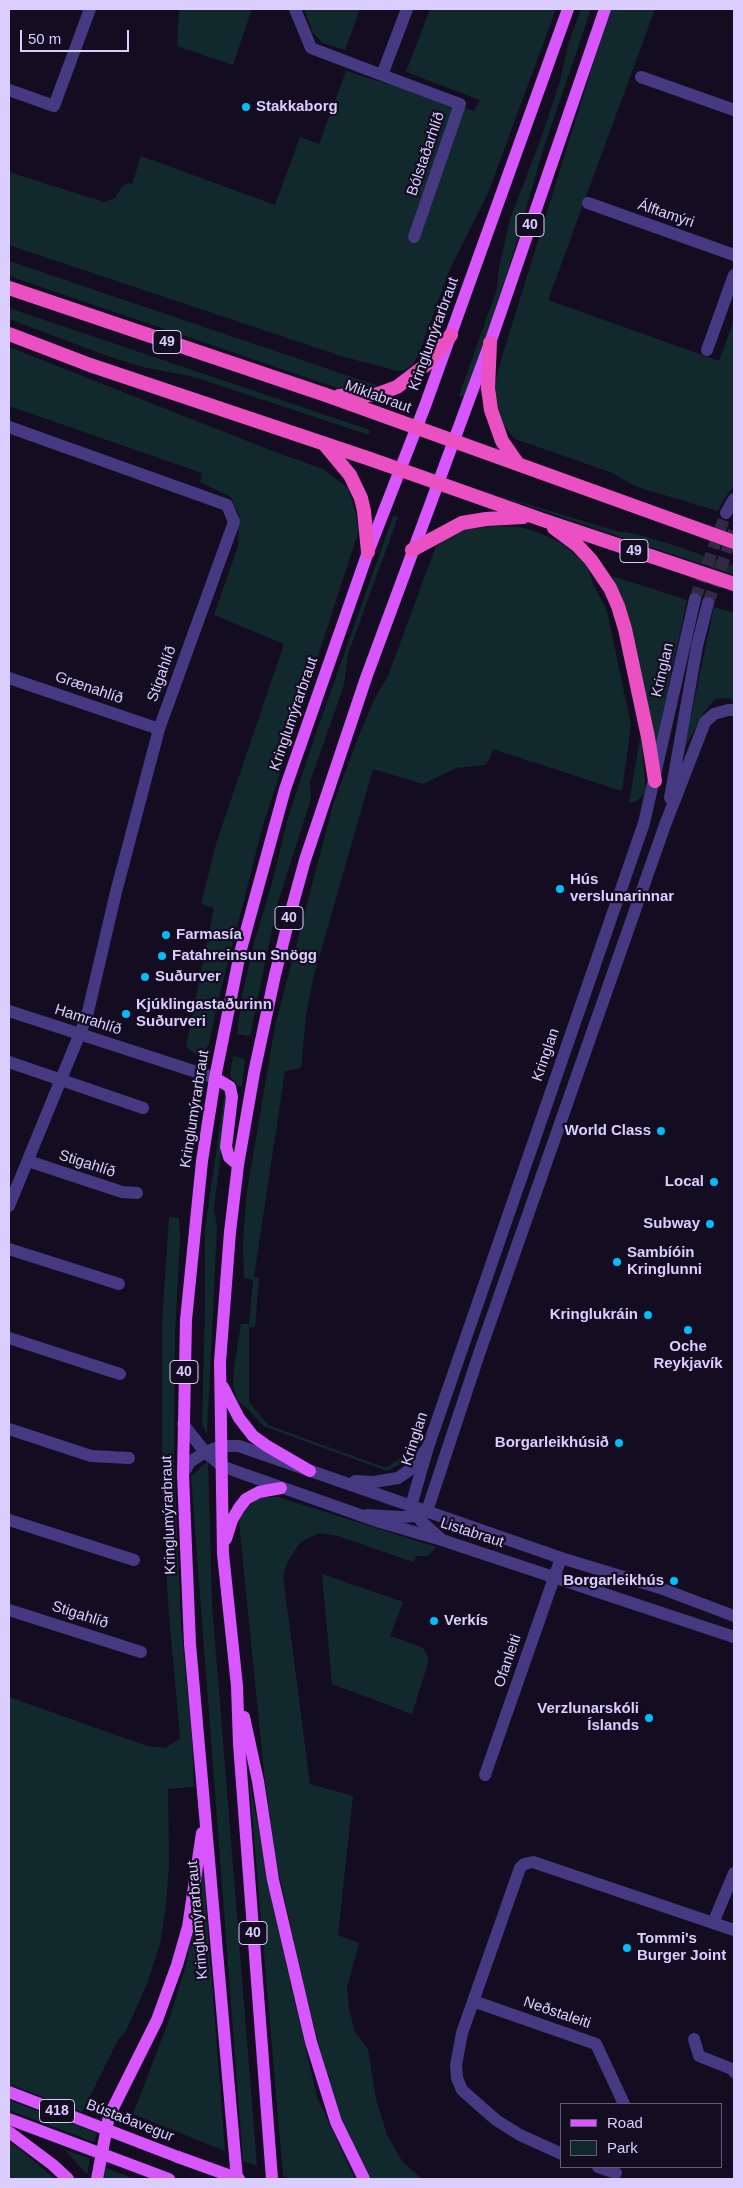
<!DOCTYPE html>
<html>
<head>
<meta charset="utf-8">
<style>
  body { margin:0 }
  #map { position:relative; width:743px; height:2188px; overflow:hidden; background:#140d22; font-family:Arial,sans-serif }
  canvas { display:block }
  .frame { position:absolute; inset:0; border:10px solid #dbceff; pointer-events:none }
  .legend { position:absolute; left:560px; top:2103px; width:162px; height:65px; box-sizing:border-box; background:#140d22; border:1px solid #645a7a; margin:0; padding:6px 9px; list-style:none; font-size:15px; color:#dbceff }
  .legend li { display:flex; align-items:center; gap:10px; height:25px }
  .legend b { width:25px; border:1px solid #645a7a }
  .scale { position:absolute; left:20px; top:30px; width:109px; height:22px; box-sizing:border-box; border:2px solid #dbceff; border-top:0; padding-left:6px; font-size:15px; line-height:18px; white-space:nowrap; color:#dbceff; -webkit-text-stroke:4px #140d22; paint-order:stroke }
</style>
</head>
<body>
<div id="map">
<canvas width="743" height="2188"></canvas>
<div class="frame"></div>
<ul class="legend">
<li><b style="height:6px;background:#d756fe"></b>Road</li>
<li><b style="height:14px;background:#11292c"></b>Park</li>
</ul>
<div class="scale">50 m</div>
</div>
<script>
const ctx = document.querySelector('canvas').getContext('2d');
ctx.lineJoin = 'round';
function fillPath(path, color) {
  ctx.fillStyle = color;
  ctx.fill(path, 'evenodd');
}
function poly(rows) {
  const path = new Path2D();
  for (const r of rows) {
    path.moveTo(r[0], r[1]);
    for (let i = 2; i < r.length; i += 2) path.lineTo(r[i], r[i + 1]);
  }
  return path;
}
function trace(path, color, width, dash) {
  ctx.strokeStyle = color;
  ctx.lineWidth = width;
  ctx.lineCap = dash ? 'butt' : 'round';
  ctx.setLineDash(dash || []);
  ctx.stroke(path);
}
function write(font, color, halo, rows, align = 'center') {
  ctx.font = font + ' Arial,sans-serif';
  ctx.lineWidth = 4.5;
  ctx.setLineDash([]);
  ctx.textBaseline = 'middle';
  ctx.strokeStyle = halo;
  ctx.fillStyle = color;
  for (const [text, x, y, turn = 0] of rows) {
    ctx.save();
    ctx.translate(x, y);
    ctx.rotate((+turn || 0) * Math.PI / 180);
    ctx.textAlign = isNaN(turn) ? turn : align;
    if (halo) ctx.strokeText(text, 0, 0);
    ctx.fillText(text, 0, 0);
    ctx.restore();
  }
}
fillPath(poly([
  [179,9,252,9,233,65,177,46],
  [304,9,360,9,345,50,323,43,313,33],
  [430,9,556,9,488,193,450,269,419,353,413,365,405,370,397,371,341,356,9,245,9,172,104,202,115,198,122,187,128,183,132,184,141,156,275,205,300,137,319,144,346,71,474,111,480,100,406,72],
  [581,9,591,9,542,153,513,255,466,398,459,396,497,289,499,268,510,219,542,136,560,81,568,45],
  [610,9,655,9,548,300,719,361,734,320,734,486,724,499,718,511,637,487,610,472,515,439,504,426,495,408,495,383,502,357],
  [9,261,272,350,381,387,364,393,349,392,9,276],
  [9,308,370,430,369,435,194,377,143,367,110,357,9,319],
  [9,347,270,450,323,469,348,488,356,513,358,533,263,825,217,1005,209,1044,204,1051,198,1055,186,1047,214,908,201,904,216,844,284,644,214,615,238,546,239,516,231,497,200,482,202,473,9,406],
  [481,490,616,531,631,533,667,543,734,566,734,575],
  [393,516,398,517,348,654,344,685,310,782,311,799,277,905,250,1036,237,1034,242,995,254,943,272,883,287,821,315,736],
  [494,526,520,527,540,533,559,542,580,558,588,568,593,584,607,611,631,725,622,791,493,749,489,760,485,765,456,768,423,784,373,769,313,979,306,1015,301,1068,285,1071,254,1277,259,1278,255,1327,249,1327,249,1402,268,1425,386,1468,412,1450,404,1462,387,1471,263,1426,248,1409,238,1401,233,1386,234,1367,241,1324,249,1324,253,1280,244,1278,243,1241,247,1191,275,1026,333,805,359,735,376,696,388,676,436,546,459,530],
  [612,576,687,600,656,745,616,590],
  [714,607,734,613,734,699,725,698,715,699,705,711,684,749],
  [641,732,646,792,637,801,629,803],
  [233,1056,245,1059,242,1086,238,1086,230,1076],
  [225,1092,228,1096,214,1208,217,1227,207,1434,202,1424,205,1308,205,1229],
  [169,1217,179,1218,180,1238,175,1333,174,1459,181,1625,192,1737,194,1787,168,1789,169,1864,166,1906,160,1944,147,1984,126,2031,118,2040,82,2112,9,2084,9,1697,147,1746,165,1748,180,1739,168,1602,162,1486,162,1323],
  [208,1461,212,1604,257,2166,243,2161,191,1476],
  [259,1497,278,1497,436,1547,428,1556,416,1556,413,1562,338,1536,319,1533,304,1540,298,1545,288,1561,283,1576,310,1784,353,1796,338,1935,359,1943,347,1988,349,2009,355,2032,368,2049,376,2099,387,2135,402,2161,422,2179,371,2179,355,2150,334,2103,306,1996,276,1860,265,1781,239,1522,243,1511],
  [322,1574,403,1602,390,1636,419,1646,423,1648,428,1657,427,1666,412,1714,332,1684],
  [249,1778,273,1907,317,2097,355,2179,292,2179,283,2176],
  [203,1866,225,2151,133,2114,168,2023,186,1965],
  [9,2100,97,2133,94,2142,9,2110],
  [9,2142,20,2149,55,2179,9,2179],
  [64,2149,90,2159,87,2174],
  [104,2167,135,2179,103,2179]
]), '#11292c');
trace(poly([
  [695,599,726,513],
  [708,603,734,531]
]), '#322a43', 12, [12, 6]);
trace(poly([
  [295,9,311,48,382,75,407,9],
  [382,75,460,104,414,237],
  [641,77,734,110],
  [9,90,54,106,90,9],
  [588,203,734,255],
  [707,350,734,275],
  [9,427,227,505,234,522,159,729,116,892,87,1016,9,1206],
  [726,513,734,499],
  [9,678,159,729],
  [670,798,697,646,708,603],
  [9,1011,215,1078],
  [9,1062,143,1108],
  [28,1161,122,1192,137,1193],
  [9,1249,119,1284],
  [9,1338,120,1374],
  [9,1429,91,1456,129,1458],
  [367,1515,401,1517,417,1516,427,1511,479,1354,665,825,705,722,714,714,728,710,734,710],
  [9,1520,134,1560],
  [442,1540,421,1521,411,1506,428,1447,644,823,695,599],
  [9,1610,141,1652],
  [485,1775,561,1558],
  [713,1923,734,1873],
  [473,2001,596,2044,624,2104],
  [694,2039,699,2056,732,2069,734,2072],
  [562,2154,520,2135,496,2120,462,2090,457,2078,456,2065,462,2033,520,1868,524,1864,533,1862,734,1930],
  [598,2167,616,2173]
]), '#453981', 12);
trace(poly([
  [183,1424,205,1452,222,1466,238,1472,380,1522,442,1540,734,1637],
  [183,1474,190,1462,205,1452,222,1446,239,1446,561,1558,660,1588,734,1616],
  [355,1481,374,1482,398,1478,411,1469,428,1447]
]), '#453981', 12);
trace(poly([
  [215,1078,230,1087,232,1097,226,1147,229,1157,238,1165],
  [223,1387,239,1418,253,1436,267,1446,310,1471],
  [226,1539,232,1520,239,1508,246,1499,259,1492,281,1488],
  [244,1717,258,1781,273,1880,311,2042,336,2122,364,2179],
  [9,2092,178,2157],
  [9,2119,169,2179],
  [9,2132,53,2165,68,2179],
  [97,2179,109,2116,157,2020,177,1965,188,1927,202,1833],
  [237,2179,190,1644,183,1474,186,1320,202,1161,215,1078,240,953,285,789,368,552,425,406,568,9],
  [272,2179,239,1744,237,1686,223,1554,220,1362,230,1232,238,1165,254,1073,275,975,291,911,305,860,366,678,490,343,605,9]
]), '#d756fe', 12);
trace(poly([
  [9,288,326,395,734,542],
  [9,334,90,365,370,459,543,520,734,584],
  [490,343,488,388,491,410,502,441,518,464],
  [339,396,375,395,397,387,427,364,451,335],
  [325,445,350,475,361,498,364,511,368,552],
  [554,528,578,546,591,560,610,588,618,606,625,629,648,737,655,781],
  [412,550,462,523,486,519,523,517]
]), '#ea50c2', 14);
trace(poly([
  [178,2157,239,2179]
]), '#d756fe', 12);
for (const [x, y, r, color] of [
  [246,107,5,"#01bdf8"],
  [560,889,5,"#01bdf8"],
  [166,935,5,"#01bdf8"],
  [162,956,5,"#01bdf8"],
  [145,977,5,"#01bdf8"],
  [126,1014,5,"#01bdf8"],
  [661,1131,5,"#01bdf8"],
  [714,1182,5,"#01bdf8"],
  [710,1224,5,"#01bdf8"],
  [617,1262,5,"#01bdf8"],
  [648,1315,5,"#01bdf8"],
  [688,1330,5,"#01bdf8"],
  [619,1443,5,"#01bdf8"],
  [674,1581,5,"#01bdf8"],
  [434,1621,5,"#01bdf8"],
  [649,1718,5,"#01bdf8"],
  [627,1948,5,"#01bdf8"]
]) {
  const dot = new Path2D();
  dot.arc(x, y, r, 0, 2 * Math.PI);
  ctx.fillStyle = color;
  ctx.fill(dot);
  trace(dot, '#140d22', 2);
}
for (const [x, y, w] of [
  [530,225,28],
  [167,342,28],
  [634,551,28],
  [289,918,28],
  [184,1372,28],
  [253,1933,28],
  [57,2111,35]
]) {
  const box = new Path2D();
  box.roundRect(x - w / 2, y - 11.5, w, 23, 4);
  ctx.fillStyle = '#140d22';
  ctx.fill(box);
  trace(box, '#dbceff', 1);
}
write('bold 14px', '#dbceff', null, [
  ["40",530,225],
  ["49",167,342],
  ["49",634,551],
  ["40",289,918],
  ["40",184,1372],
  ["40",253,1933],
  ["418",57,2111]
]);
write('bold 15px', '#dbceff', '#140d22', [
  ["Stakkaborg",256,107],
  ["Hús",570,880],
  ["verslunarinnar",570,897],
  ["Farmasía",176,935],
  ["Fatahreinsun Snögg",172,956],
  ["Suðurver",155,977],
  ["Kjúklingastaðurinn",136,1005],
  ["Suðurveri",136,1022],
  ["World Class",651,1131,"right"],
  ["Local",704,1182,"right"],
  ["Subway",700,1224,"right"],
  ["Sambíóin",627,1253],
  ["Kringlunni",627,1270],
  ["Kringlukráin",638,1315,"right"],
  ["Oche",688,1347,"center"],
  ["Reykjavík",688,1364,"center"],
  ["Borgarleikhúsið",609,1443,"right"],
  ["Borgarleikhús",664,1581,"right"],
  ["Verkís",444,1621],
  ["Verzlunarskóli",639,1709,"right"],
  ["Íslands",639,1726,"right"],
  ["Tommi's",637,1939],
  ["Burger Joint",637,1956]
], 'left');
write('15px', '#dbceff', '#140d22', [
  ["Bólstaðarhlíð",426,154,-71],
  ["Álftamýri",666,214,19],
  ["Kringlumýrarbraut",434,334,-70],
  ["Miklabraut",378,397,20],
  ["Kringlan",663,670,-77],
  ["Stigahlíð",162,674,-70],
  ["Grænahlíð",89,688,19],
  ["Kringlumýrarbraut",294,714,-71],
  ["Hamrahlíð",88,1020,18],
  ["Kringlan",546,1055,-71],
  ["Kringlumýrarbraut",195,1109,-81],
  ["Stigahlíð",87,1164,18],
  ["Kringlan",415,1439,-72],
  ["Kringlumýrarbraut",169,1515,-92],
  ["Listabraut",472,1533,18],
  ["Stigahlíð",80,1615,18],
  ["Ofanleiti",508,1661,-71],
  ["Kringlumýrarbraut",198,1920,-95],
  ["Neðstaleiti",557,2013,19],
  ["Bústaðavegur",130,2121,21]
]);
</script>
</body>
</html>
